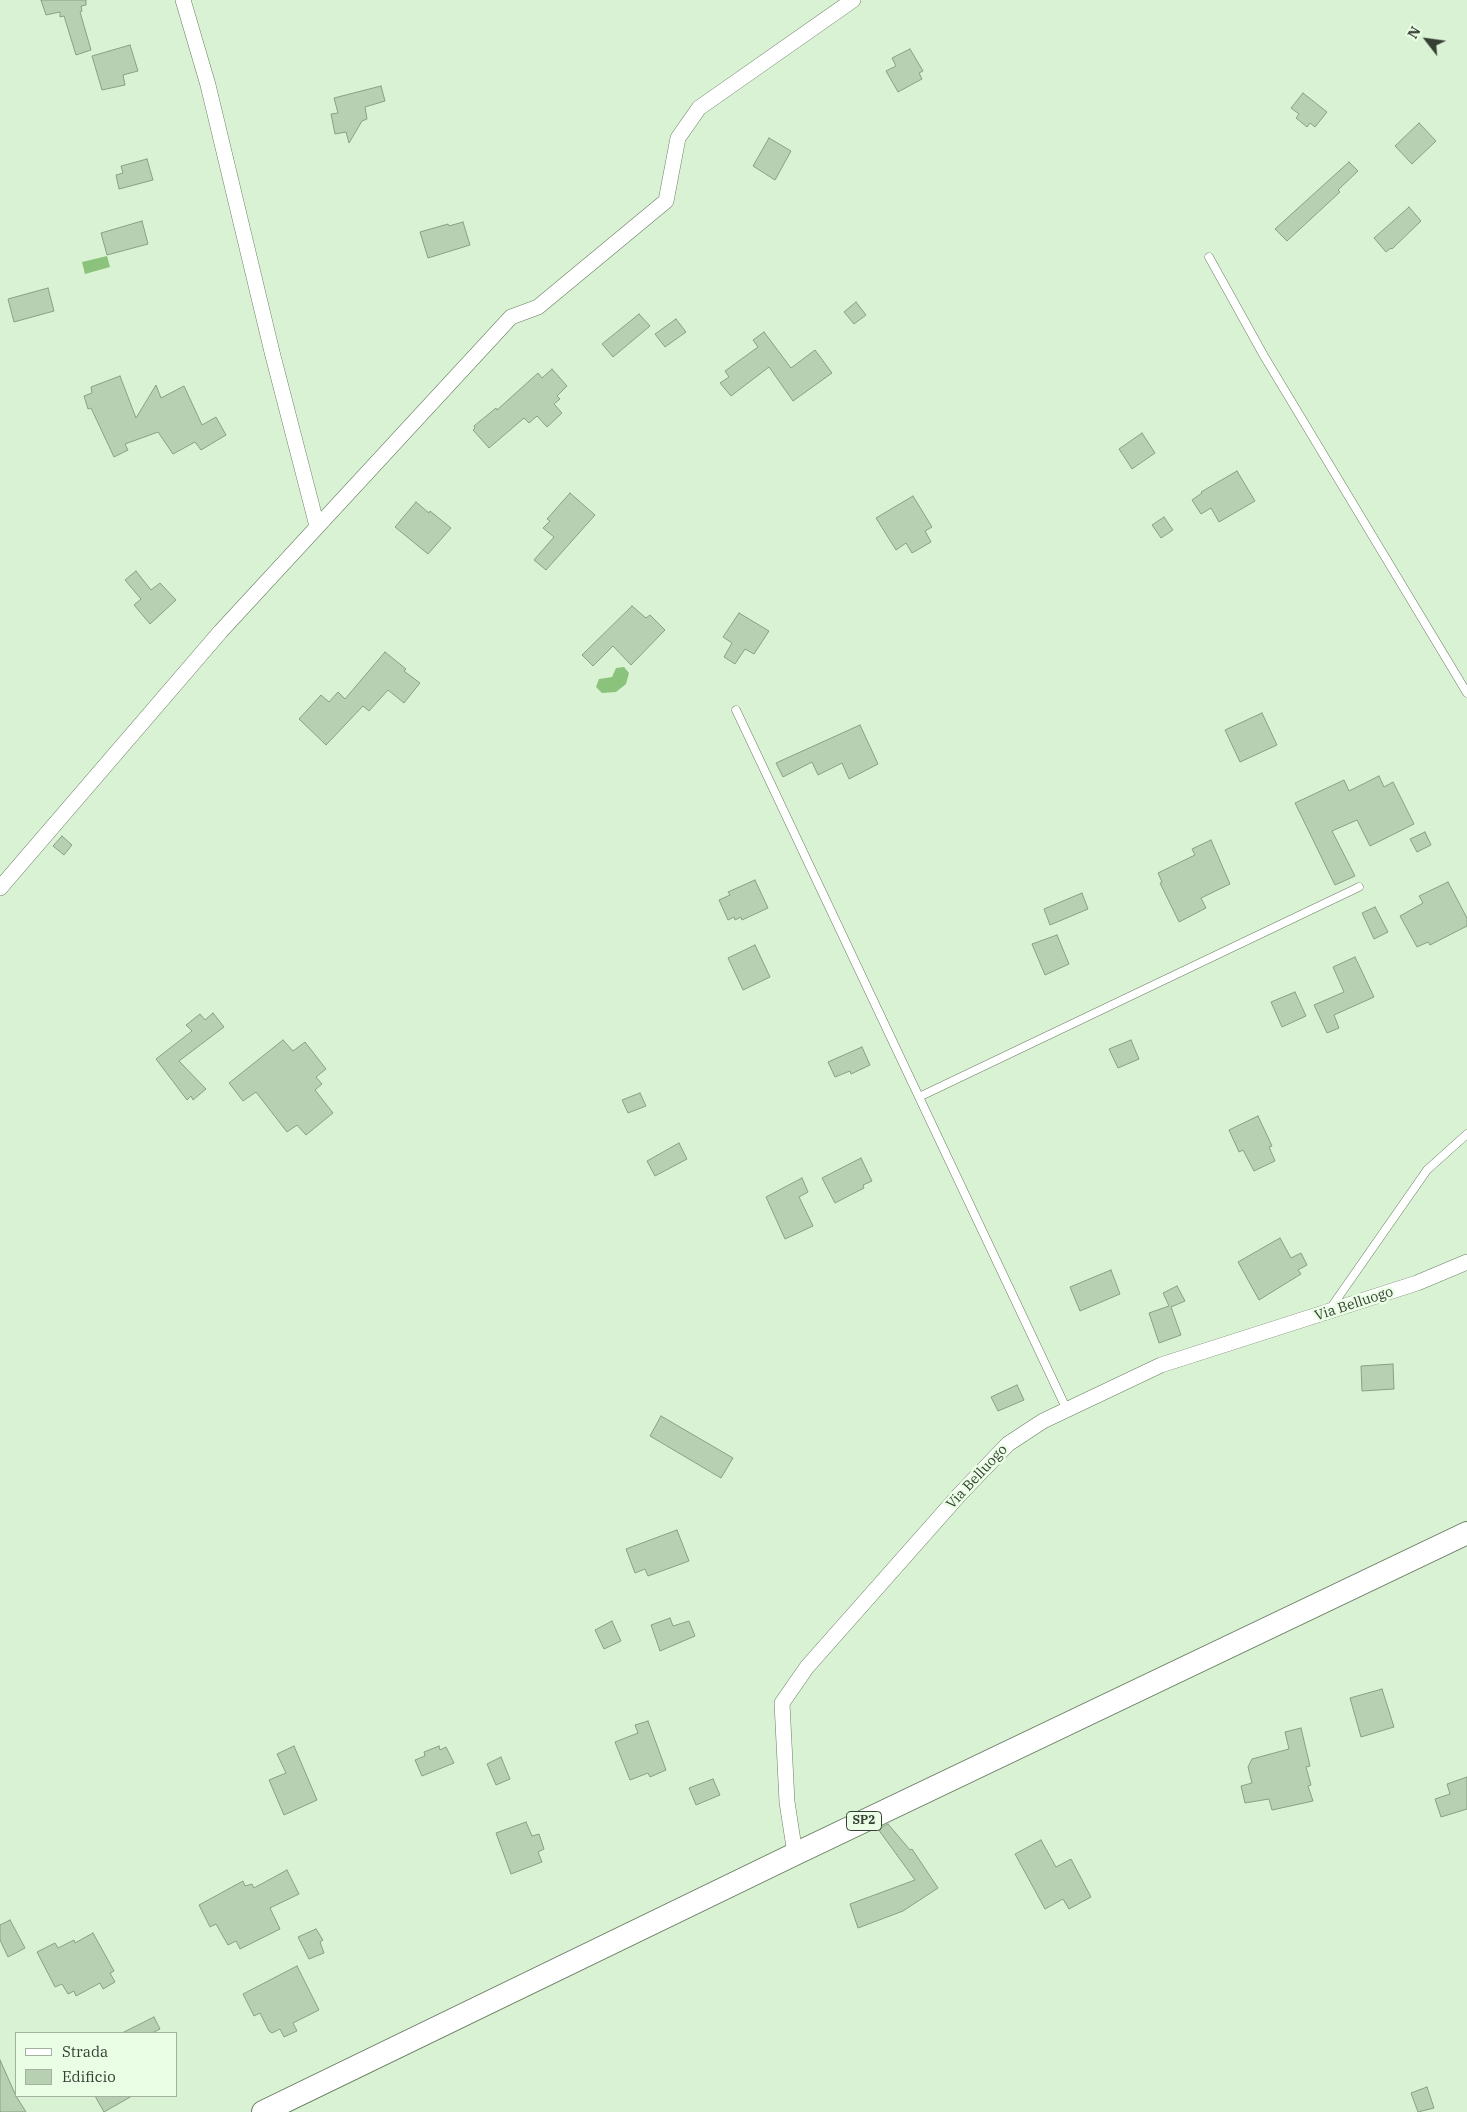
<!DOCTYPE html>
<html>
<head>
<meta charset="utf-8">
<style>
  body { margin:0 }
  #map { position:relative; width:1467px; height:2112px; overflow:hidden; background:#daf2d4; font-family:"IBM Plex Serif",serif }
  canvas { display:block }
  .legend { position:absolute; left:15px; top:2032px; width:162px; height:65px; box-sizing:border-box; background:#eafee5; border:1px solid #a2b29e; margin:0; padding:6px 9px; list-style:none; font-size:15px; color:#363f33 }
  .legend li { display:flex; align-items:center; gap:10px; height:25px }
  .legend b { width:25px; border:1px solid #a2b29e }
  .north { position:absolute; left:1402px; top:15px; width:50px; height:50px; -webkit-text-stroke:4px #eafee5; paint-order:stroke; rotate:300deg; font-size:14px; font-weight:700; line-height:20px; text-align:center; color:#363f33 }
  .north::after { content:''; display:block; margin:auto; width:18px; height:22px; background:#363f33; clip-path:polygon(50% 0,100% 100%,50% 72%,0 100%) }
</style>
</head>
<body>
<div id="map">
<canvas width="1467" height="2112"></canvas>
<ul class="legend">
<li><b style="height:6px;background:#fff"></b>Strada</li>
<li><b style="height:14px;background:#b8d0b2"></b>Edificio</li>
</ul>
<div class="north">N</div>
</div>
<script>
const ctx = document.querySelector('canvas').getContext('2d');
ctx.lineJoin = 'round';
function fillPath(path, color) {
  ctx.fillStyle = color;
  ctx.fill(path, 'evenodd');
}
function poly(rows) {
  const path = new Path2D();
  for (const r of rows) {
    path.moveTo(r[0], r[1]);
    for (let i = 2; i < r.length; i += 2) path.lineTo(r[i], r[i + 1]);
  }
  return path;
}
function trace(path, color, width, dash) {
  ctx.strokeStyle = color;
  ctx.lineWidth = width;
  ctx.lineCap = dash ? 'butt' : 'round';
  ctx.setLineDash(dash || []);
  ctx.stroke(path);
}
function write(font, color, halo, rows, align = 'center') {
  ctx.font = font + ' "IBM Plex Serif",serif';
  ctx.lineWidth = 5;
  ctx.setLineDash([]);
  ctx.textBaseline = 'middle';
  ctx.strokeStyle = halo;
  ctx.fillStyle = color;
  for (const [text, x, y, turn = 0] of rows) {
    ctx.save();
    ctx.translate(x, y);
    ctx.rotate((+turn || 0) * Math.PI / 180);
    ctx.textAlign = isNaN(turn) ? turn : align;
    if (halo) ctx.strokeText(text, 0, 0);
    ctx.fillText(text, 0, 0);
    ctx.restore();
  }
}
fillPath(poly([
  [107,256,110,267,85,274,82,262],
  [624,667,629,673,626,684,616,692,602,693,596,687,599,679,612,677,616,668]
]), '#8bc37c');
const building = poly([
  [41,0,86,0,86,5,81,6,82,11,80,12,91,50,76,55,64,16,60,17,60,12,46,15,41,0],
  [130,45,138,71,123,75,125,85,102,90,92,56,130,45],
  [910,49,923,71,919,73,922,79,898,92,886,71,896,66,892,58,910,49],
  [381,86,385,101,365,107,367,119,362,121,349,143,346,132,335,134,331,114,338,113,334,98,381,86],
  [1303,93,1327,112,1315,127,1310,123,1307,127,1296,118,1299,114,1291,108,1303,93],
  [1419,123,1436,141,1412,164,1395,146,1419,123],
  [769,138,791,151,775,180,753,166,769,138],
  [147,159,153,180,119,189,116,175,123,173,121,166,147,159],
  [1349,162,1358,171,1338,190,1340,192,1287,241,1275,229,1349,162],
  [1409,207,1421,221,1392,249,1391,248,1386,252,1374,238,1409,207],
  [142,221,148,244,107,255,101,233,142,221],
  [463,222,470,245,428,258,420,232,448,224,449,226,463,222],
  [48,288,54,311,14,322,8,299,48,288],
  [856,302,866,315,854,324,844,312,856,302],
  [639,314,650,326,613,357,602,344,639,314],
  [676,319,686,332,665,347,655,334,676,319],
  [764,332,791,368,815,350,832,373,793,401,769,367,731,396,720,383,729,377,725,371,758,347,753,340,764,332],
  [552,369,567,386,557,396,560,399,554,404,562,413,547,427,537,416,529,423,524,418,489,448,473,430,475,428,474,426,496,408,497,410,538,373,542,378,552,369],
  [120,376,136,418,156,385,161,398,184,386,202,425,216,417,226,435,201,450,195,442,173,454,158,432,125,444,128,450,114,457,91,408,88,409,84,396,92,393,91,387,120,376],
  [1142,433,1155,453,1132,469,1119,449,1142,433],
  [1237,471,1255,501,1219,522,1211,508,1201,514,1192,500,1202,493,1201,492,1237,471],
  [570,493,595,515,546,570,534,560,554,537,543,528,550,521,547,519,570,493],
  [913,496,932,527,925,531,931,542,912,553,906,543,896,550,876,518,913,496],
  [416,502,429,513,430,511,451,528,428,554,395,527,416,502],
  [1164,517,1173,530,1161,538,1152,525,1164,517],
  [136,571,151,590,160,583,176,600,150,624,134,605,141,599,125,580,136,571],
  [632,606,646,618,650,615,665,630,631,665,613,646,593,666,582,655,632,606],
  [739,613,769,631,754,654,745,649,735,664,724,657,732,643,723,637,739,613],
  [385,652,406,669,404,671,420,683,404,703,388,690,369,711,363,706,326,745,299,719,321,695,329,702,338,692,345,699,385,652],
  [1262,713,1277,745,1240,762,1225,730,1262,713],
  [860,725,878,764,849,779,842,763,818,775,812,762,783,777,776,763,860,725],
  [1379,776,1384,787,1393,782,1414,824,1370,846,1357,820,1332,831,1355,876,1335,885,1295,803,1344,780,1349,791,1379,776],
  [1425,832,1431,845,1417,852,1410,839,1425,832],
  [62,836,72,845,64,855,53,846,62,836],
  [1211,840,1230,884,1201,898,1206,908,1179,922,1160,883,1162,882,1158,873,1195,855,1192,849,1211,840],
  [755,880,768,908,742,920,741,917,735,920,734,917,728,920,719,900,730,895,728,892,755,880],
  [1448,882,1467,918,1467,926,1430,945,1428,942,1417,947,1400,916,1423,903,1419,896,1448,882],
  [1082,893,1088,909,1050,925,1044,909,1082,893],
  [1375,907,1388,932,1374,939,1362,913,1375,907],
  [1057,935,1069,964,1045,975,1032,944,1057,935],
  [755,945,770,977,743,990,728,958,755,945],
  [1355,957,1374,997,1334,1015,1339,1028,1327,1033,1314,1005,1344,992,1333,967,1355,957],
  [1295,992,1306,1016,1282,1027,1271,1002,1295,992],
  [213,1013,224,1027,179,1061,206,1089,193,1100,191,1096,187,1100,156,1059,192,1031,186,1025,200,1014,205,1020,213,1013],
  [283,1040,293,1051,305,1042,326,1069,316,1077,322,1084,315,1090,333,1113,306,1135,297,1125,287,1132,256,1092,243,1101,229,1083,283,1040],
  [1131,1040,1139,1059,1118,1068,1109,1049,1131,1040],
  [862,1047,870,1065,851,1074,850,1071,835,1077,828,1062,862,1047],
  [640,1093,646,1106,628,1113,622,1100,640,1093],
  [1258,1116,1272,1146,1269,1147,1275,1161,1254,1171,1243,1150,1239,1152,1229,1130,1258,1116],
  [679,1143,687,1159,655,1176,647,1161,679,1143],
  [861,1158,872,1181,863,1185,864,1188,835,1203,822,1178,861,1158],
  [802,1178,808,1192,799,1197,813,1226,785,1239,766,1197,802,1178],
  [1280,1238,1291,1258,1301,1253,1307,1265,1298,1270,1301,1274,1259,1300,1238,1262,1280,1238],
  [1111,1270,1120,1294,1080,1311,1070,1287,1111,1270],
  [1177,1286,1185,1301,1171,1307,1181,1335,1159,1343,1149,1313,1169,1306,1163,1293,1177,1286],
  [1393,1364,1394,1389,1362,1391,1361,1366,1393,1364],
  [1017,1385,1024,1400,998,1411,991,1397,1017,1385],
  [661,1416,733,1458,721,1478,650,1436,661,1416],
  [677,1530,689,1561,648,1576,645,1569,635,1573,626,1549,677,1530],
  [670,1618,673,1626,689,1621,695,1636,660,1651,651,1625,670,1618],
  [612,1621,621,1641,604,1649,595,1630,612,1621],
  [1382,1689,1394,1727,1361,1737,1350,1698,1382,1689],
  [648,1721,666,1770,650,1777,648,1773,630,1780,615,1742,638,1733,635,1725,648,1721],
  [1301,1728,1310,1766,1306,1767,1311,1785,1308,1786,1313,1801,1272,1810,1269,1799,1245,1803,1241,1786,1252,1783,1248,1767,1252,1759,1289,1749,1285,1732,1301,1728],
  [294,1746,317,1800,284,1815,269,1780,286,1773,277,1754,294,1746],
  [439,1746,440,1750,446,1747,454,1763,422,1776,415,1760,425,1756,424,1752,439,1746],
  [501,1757,510,1779,496,1785,487,1764,501,1757],
  [1467,1777,1467,1809,1441,1817,1435,1799,1450,1794,1447,1784,1467,1777],
  [713,1779,720,1795,696,1805,689,1788,713,1779],
  [526,1822,532,1836,539,1834,544,1849,538,1852,542,1862,511,1874,496,1833,526,1822],
  [888,1824,910,1850,912,1849,938,1888,903,1911,858,1928,850,1904,915,1880,878,1829,888,1824],
  [1041,1840,1056,1867,1071,1859,1091,1897,1069,1909,1063,1899,1045,1909,1015,1854,1041,1840],
  [287,1870,299,1894,270,1908,280,1929,240,1949,236,1941,228,1945,216,1924,210,1927,199,1905,243,1881,245,1886,252,1884,254,1888,287,1870],
  [10,1920,25,1948,8,1957,0,1940,0,1925,10,1920],
  [316,1929,323,1940,320,1942,324,1953,309,1959,298,1937,316,1929],
  [93,1933,114,1971,110,1973,115,1982,103,1989,100,1983,76,1996,74,1991,68,1994,62,1984,55,1987,37,1952,55,1943,58,1948,74,1940,75,1943,93,1933],
  [297,1966,319,2010,293,2023,297,2031,284,2037,280,2029,272,2033,269,2031,260,2013,254,2016,243,1994,297,1966],
  [154,2017,160,2029,152,2033,122,2033,154,2017],
  [0,2060,16,2096,26,2112,0,2112,0,2060],
  [1427,2087,1434,2108,1418,2112,1411,2093,1427,2087],
  [95,2096,132,2096,104,2112,95,2096]
]);
fillPath(building, '#b8d0b2');
trace(building, '#899f83', 1);
const service = poly([
  [1209,257,1264,356,1467,693],
  [736,710,1067,1410],
  [919,1097,1359,887],
  [1330,1309,1427,1170,1467,1134]
]);
const minor = poly([
  [183,0,208,85,272,352,317,526],
  [0,888,221,631,511,317,538,307,666,201,678,138,699,108,853,0],
  [795,1854,787,1802,782,1703,807,1667,960,1494,1008,1444,1043,1421,1161,1365,1417,1283,1467,1262]
]);
const primary = poly([
  [263,2112,795,1854,1467,1533]
]);
trace(service, '#687d62', 9);
trace(minor, '#687d62', 16);
trace(primary, '#687d62', 24);
trace(service, '#fff', 8);
trace(minor, '#fff', 15);
trace(primary, '#fff', 22);
for (const [x, y, w] of [
  [864,1821,35]
]) {
  const box = new Path2D();
  box.roundRect(x - w / 2, y - 9.5, w, 19, 4);
  ctx.fillStyle = '#eafee5';
  ctx.fill(box);
  trace(box, '#363f33', 1);
}
write('bold 12px', '#363f33', null, [
  ["SP2",864,1821]
]);
write('14px', '#363f33', '#eafee5', [
  ["Via Belluogo",1354,1304,-18],
  ["Via Belluogo",977,1477,-47]
]);
</script>
</body>
</html>
